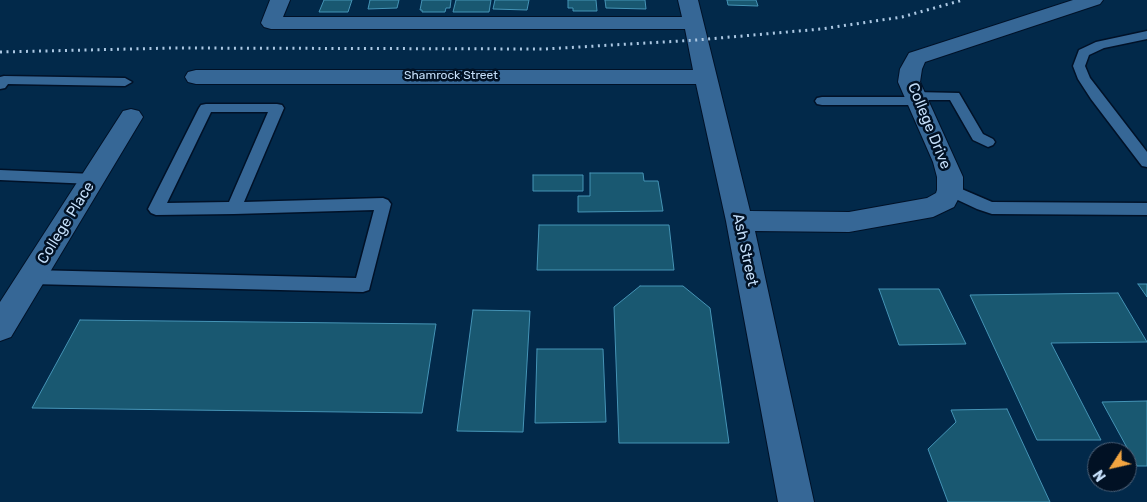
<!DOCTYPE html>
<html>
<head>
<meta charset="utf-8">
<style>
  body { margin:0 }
  #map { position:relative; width:1147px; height:502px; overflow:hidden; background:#02294a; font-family:Rubik,sans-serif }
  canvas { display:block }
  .north { position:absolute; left:1087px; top:442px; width:50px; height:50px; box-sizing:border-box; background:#011124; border:1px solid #4f637a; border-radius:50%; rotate:235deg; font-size:14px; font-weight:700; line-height:20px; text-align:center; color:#c5dffa }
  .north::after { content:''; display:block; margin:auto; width:18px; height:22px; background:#f2a541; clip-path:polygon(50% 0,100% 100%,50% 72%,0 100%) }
</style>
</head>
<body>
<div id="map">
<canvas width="1147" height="502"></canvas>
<div class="north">N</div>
</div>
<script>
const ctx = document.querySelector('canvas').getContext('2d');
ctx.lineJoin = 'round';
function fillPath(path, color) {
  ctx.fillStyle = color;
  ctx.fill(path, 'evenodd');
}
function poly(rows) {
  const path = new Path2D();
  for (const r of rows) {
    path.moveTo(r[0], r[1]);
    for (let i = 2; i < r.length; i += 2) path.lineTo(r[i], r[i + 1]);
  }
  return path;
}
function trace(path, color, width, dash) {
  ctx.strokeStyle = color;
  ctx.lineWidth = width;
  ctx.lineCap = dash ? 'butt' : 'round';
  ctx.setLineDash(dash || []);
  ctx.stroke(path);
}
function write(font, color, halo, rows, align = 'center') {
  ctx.font = font + ' Rubik,sans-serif';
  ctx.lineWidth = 5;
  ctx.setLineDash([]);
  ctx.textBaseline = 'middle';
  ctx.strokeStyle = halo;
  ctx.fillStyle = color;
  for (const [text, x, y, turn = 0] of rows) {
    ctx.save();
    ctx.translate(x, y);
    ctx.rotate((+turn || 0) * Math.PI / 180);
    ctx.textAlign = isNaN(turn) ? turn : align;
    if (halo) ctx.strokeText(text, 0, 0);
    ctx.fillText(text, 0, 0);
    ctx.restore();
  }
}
const building = poly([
  [324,0,352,0,348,12,319,12,324,0],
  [370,0,399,0,397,8,368,9,370,0],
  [422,0,451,0,450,8,446,8,445,12,422,12,422,10,420,10,422,0],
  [456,0,491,0,489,12,453,12,456,0],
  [495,0,529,0,527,10,493,9,495,0],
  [568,0,596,0,597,11,573,11,573,8,568,8,568,0],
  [605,0,645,0,646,9,606,8,605,0],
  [727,0,756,0,758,6,728,5,727,0],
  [590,173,643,173,644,181,658,181,663,211,578,212,578,196,590,196,590,173],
  [533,175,583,175,583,191,533,191,533,175],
  [539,225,669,225,674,270,537,270,539,225],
  [1138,284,1147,284,1147,297,1138,284],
  [640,286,683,286,710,308,729,443,619,443,614,307,640,286],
  [879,289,939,289,966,344,899,345,879,289],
  [1118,293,1147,342,1051,343,1101,440,1037,440,970,295,1118,293],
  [473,310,530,311,523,432,457,431,473,310],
  [80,320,436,324,422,413,32,408,80,320],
  [537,349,603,349,606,422,535,423,537,349],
  [1147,401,1147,466,1137,466,1102,402,1147,401],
  [1007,409,1050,502,948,502,928,449,956,422,951,410,1007,409]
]);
fillPath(building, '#195871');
trace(building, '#4594b6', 1);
const service = poly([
  [1147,31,1147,39,1104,48,1089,55,1085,66,1090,78,1147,152,1147,167,1142,166,1091,99,1078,79,1073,66,1079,50,1096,42,1147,31],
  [4,76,125,78,132,82,125,86,8,84,5,88,0,89,0,77,4,76],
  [915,92,959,93,983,134,993,139,995,142,993,145,988,147,973,140,950,100,923,100,922,104,917,105,822,105,817,104,815,101,817,98,822,97,909,97,910,93,915,92],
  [206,104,277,104,282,105,284,108,244,202,383,198,388,200,391,204,369,290,363,292,32,284,26,282,24,277,26,272,32,270,356,278,374,210,234,214,156,215,151,213,148,209,199,108,201,105,206,104],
  [211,112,268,112,229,202,167,203,211,112],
  [0,170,93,174,98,175,100,179,98,183,93,184,0,180,0,170],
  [950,184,992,202,1147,203,1147,215,992,214,977,209,945,194,942,190,945,186,950,184]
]);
const minor = poly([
  [270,0,290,0,283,17,682,17,678,0,698,0,750,211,849,212,927,198,936,193,937,190,937,177,933,162,898,82,900,69,909,53,1073,0,1103,0,1100,4,925,62,922,69,920,82,963,177,963,190,954,207,933,217,849,232,755,231,814,502,778,502,726,221,696,84,196,84,188,82,185,77,188,72,196,70,693,70,685,29,271,29,264,27,261,23,270,0],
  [131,109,139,111,143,117,11,337,0,341,0,302,123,111,131,109]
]);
trace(service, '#001127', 3);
trace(minor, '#001127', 2);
fillPath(service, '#366796');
fillPath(minor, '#366796');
trace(poly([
  [0,52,174,48,545,49,697,40,821,29,902,17,963,0]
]), '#acc8e3', 3, [2, 4.5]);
write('12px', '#c5dffa', '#011124', [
  ["Shamrock Street",451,76]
]);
write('15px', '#c5dffa', '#011124', [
  ["College Drive",929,126,68],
  ["College Place",66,223,-58],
  ["Ash Street",745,250,78]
]);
</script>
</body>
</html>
